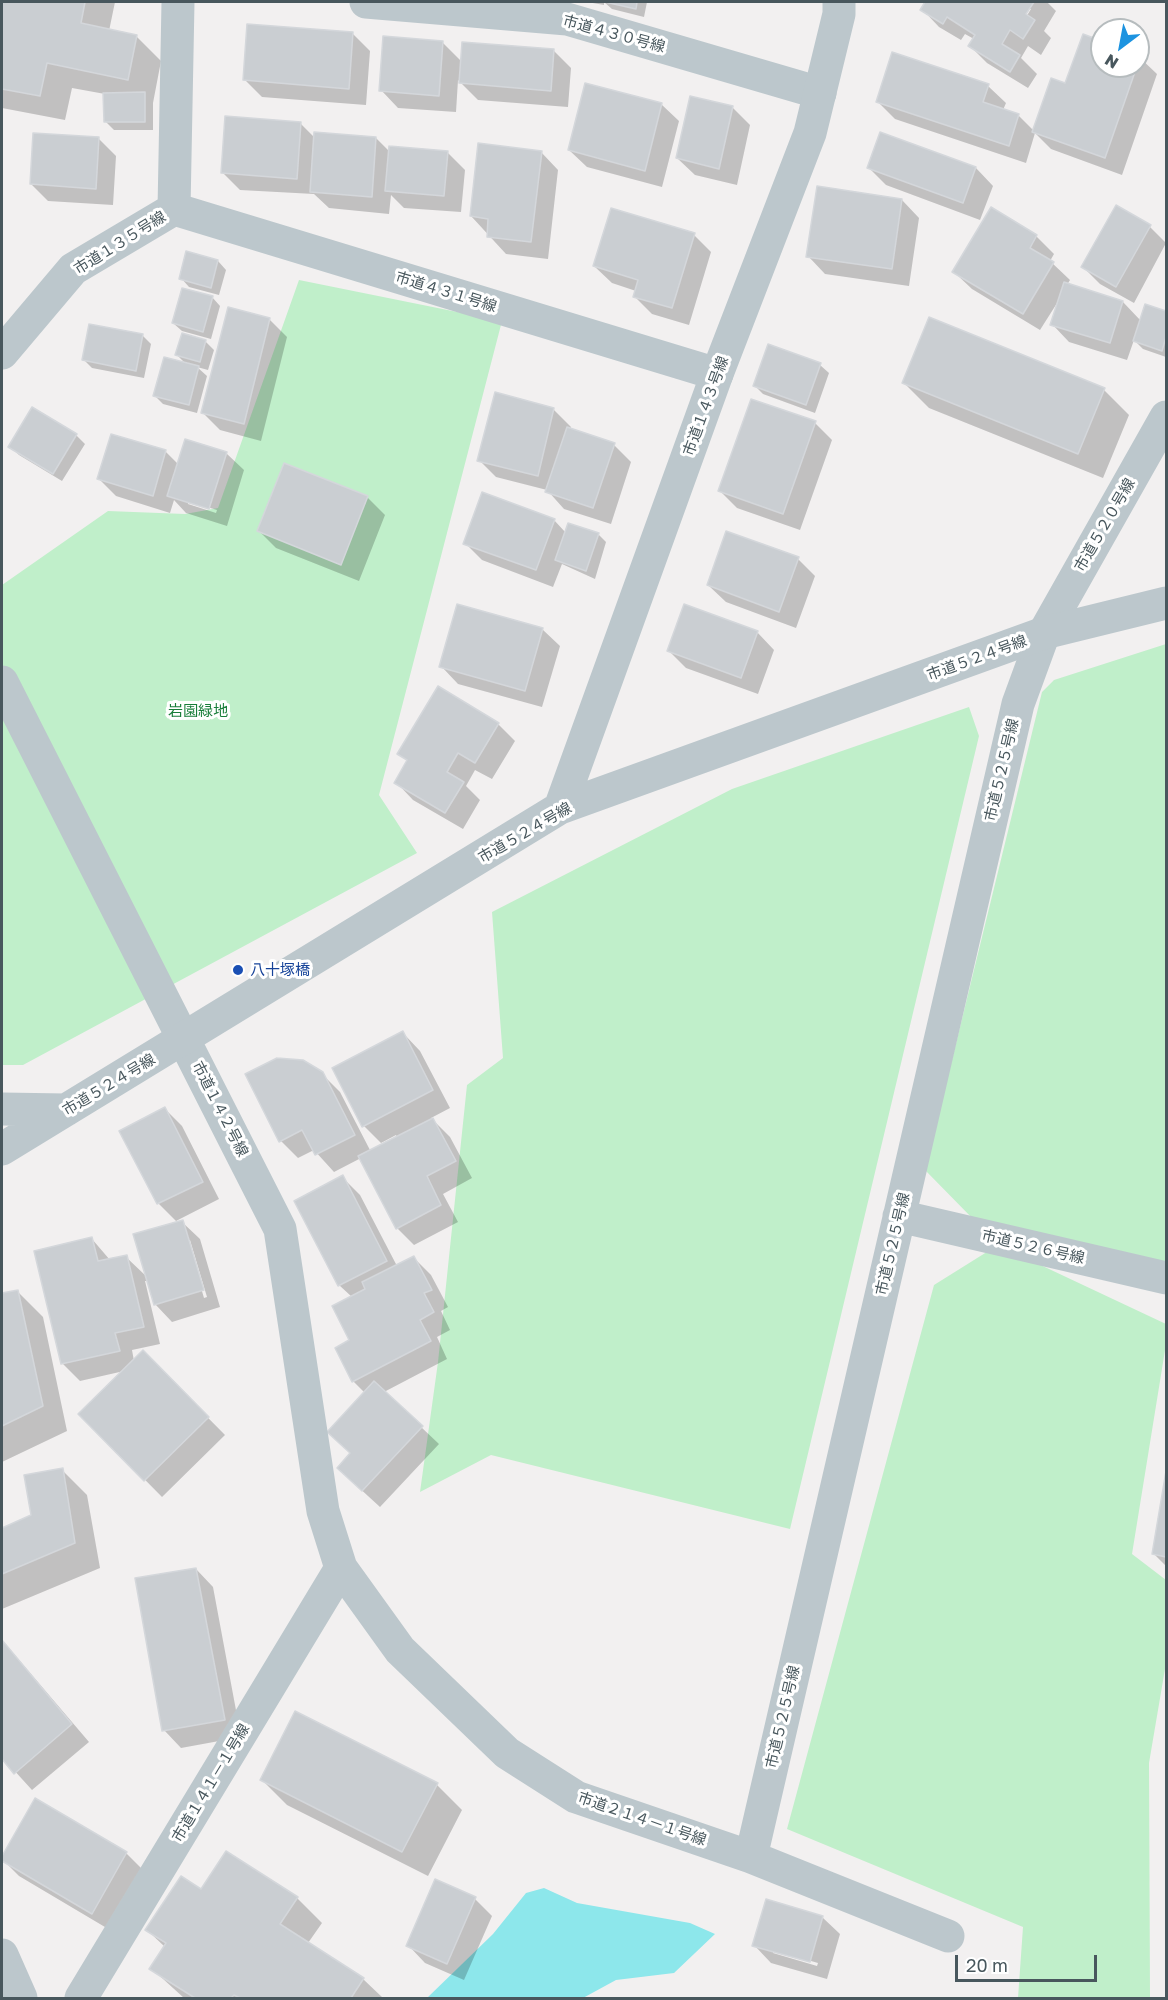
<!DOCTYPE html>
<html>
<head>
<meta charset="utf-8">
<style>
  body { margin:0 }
  #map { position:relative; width:1168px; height:2000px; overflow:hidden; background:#f2f0f0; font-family:"Golos Text",sans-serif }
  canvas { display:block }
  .frame { position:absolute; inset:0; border:3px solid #48575d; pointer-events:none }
  .north { position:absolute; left:1090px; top:18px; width:60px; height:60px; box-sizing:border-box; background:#fff; border:2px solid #b6bcbe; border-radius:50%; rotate:212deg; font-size:16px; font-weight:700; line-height:24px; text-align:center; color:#48575d }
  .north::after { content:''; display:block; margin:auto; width:21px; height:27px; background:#1c93e0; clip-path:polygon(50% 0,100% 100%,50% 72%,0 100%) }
  .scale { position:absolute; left:955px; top:1955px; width:142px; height:27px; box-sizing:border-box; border:3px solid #48575d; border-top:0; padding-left:8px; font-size:18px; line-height:21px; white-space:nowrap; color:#48575d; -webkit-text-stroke:4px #fff; paint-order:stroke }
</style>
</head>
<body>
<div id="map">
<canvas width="1168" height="2000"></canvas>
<div class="frame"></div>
<div class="north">N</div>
<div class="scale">20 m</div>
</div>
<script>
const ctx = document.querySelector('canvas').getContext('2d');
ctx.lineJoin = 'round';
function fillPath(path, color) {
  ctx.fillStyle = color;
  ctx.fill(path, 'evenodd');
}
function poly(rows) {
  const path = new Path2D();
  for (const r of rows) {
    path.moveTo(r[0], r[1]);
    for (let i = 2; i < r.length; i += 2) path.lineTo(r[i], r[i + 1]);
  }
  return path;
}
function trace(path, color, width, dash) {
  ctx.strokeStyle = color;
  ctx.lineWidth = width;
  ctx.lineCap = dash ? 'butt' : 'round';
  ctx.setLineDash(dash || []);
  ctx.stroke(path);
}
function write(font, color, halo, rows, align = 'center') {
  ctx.font = font + ' "Golos Text","Noto Sans JP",sans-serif';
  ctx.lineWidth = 6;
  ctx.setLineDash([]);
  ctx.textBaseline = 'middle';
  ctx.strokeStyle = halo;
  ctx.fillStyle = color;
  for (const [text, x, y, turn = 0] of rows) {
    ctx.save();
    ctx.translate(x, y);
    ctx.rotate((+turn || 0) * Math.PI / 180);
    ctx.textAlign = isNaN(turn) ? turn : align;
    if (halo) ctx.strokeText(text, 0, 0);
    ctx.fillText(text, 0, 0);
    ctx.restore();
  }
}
fillPath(poly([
  [299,280,502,321,379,795,417,853,23,1065,2,1065,2,585,108,511,185,514,218,508],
  [1166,644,1166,1263,974,1220,925,1170,1042,692,1054,680],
  [969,707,979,736,790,1529,491,1455,420,1492,438,1362,467,1085,503,1058,492,912,732,789],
  [998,1245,1166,1324,1166,1344,1132,1554,1166,1580,1166,1663,1149,1763,1150,1998,1018,1998,1023,1927,787,1829,934,1285]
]), '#c0efca');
fillPath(poly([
  [544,1888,577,1903,690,1923,715,1934,674,1973,616,1980,583,1998,427,1998,493,1934,526,1893]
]), '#8de7eb');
fillPath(poly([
  [2,2,115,2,109,31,136,36,161,61,153,103,153,130,114,130,106,122,105,94,72,88,65,120,2,108],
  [587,2,604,2,604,5],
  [604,2,647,2,644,17,612,9],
  [927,2,1047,2,1056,11,1044,31,1051,38,1041,55,1028,46,1021,58,1037,74,1028,88,987,63,970,46,974,39,965,34,961,40,939,27,922,9],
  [1027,9,1031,9,1023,22],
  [352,33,370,51,366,105,262,97,245,80],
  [442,42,462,62,553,50,571,68,568,107,478,100,458,80,456,112,398,108,381,90],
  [1102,43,1102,66,1138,66,1138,56,1157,74,1122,175,1051,149,1035,133,1026,163,895,119,878,102,988,86,1006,103,1003,110,1018,115,1034,131],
  [661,104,679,121,662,187,587,167,569,150],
  [733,108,750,125,737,185,695,175,677,158],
  [301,124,315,138,376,138,390,152,447,152,465,170,461,212,404,208,391,195,389,214,329,208,314,194,240,190,222,172],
  [881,134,976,168,993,186,980,220,886,185,869,168],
  [98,138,116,156,113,205,48,201,31,184],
  [541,152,558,170,548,259,506,254,471,216],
  [902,200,919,218,909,286,825,274,808,256],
  [1116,207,1150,227,1166,243,1134,303,1100,284,1082,266],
  [992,209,1036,236,1054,254,1050,261,1070,280,1067,285,1123,302,1141,321,1146,306,1166,313,1166,357,1143,349,1134,340,1127,360,1069,342,1052,324,1059,300,1040,330,972,289,954,272],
  [694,235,711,252,689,325,652,314,634,296,636,291,612,283,594,266],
  [218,261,226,270,219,295,189,287,181,278],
  [212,297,220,306,211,339,182,331,173,323],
  [269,319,287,337,261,441,220,430,203,413],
  [143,336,151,344,144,378,92,368,84,360],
  [205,341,214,350,208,370,197,367,207,376,197,413,163,404,155,396,187,365,177,355],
  [820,365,829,373,815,413,763,394,755,386],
  [904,383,1104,390,1129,415,1103,478,929,408],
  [496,394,554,410,571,427,570,430,614,445,631,462,611,524,564,509,547,490,496,477,479,460],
  [33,409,76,435,85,444,62,481,19,455,10,446],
  [815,423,832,440,800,530,737,508,720,491],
  [165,451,179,465,226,453,244,470,227,526,186,513,174,500,170,513,116,496,99,479],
  [188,501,217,510,216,513,188,504],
  [285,465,368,498,385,515,359,581,276,548,259,531],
  [554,520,566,533,598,534,606,542,595,579,562,564,553,587,482,560,465,543],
  [798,559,815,576,796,628,726,602,708,585],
  [542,629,560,646,542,707,458,684,441,666],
  [757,632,774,650,758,694,686,668,669,651],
  [498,724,515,741,492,779,475,770,466,786,480,800,463,829,413,800,396,782,408,762,399,753],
  [403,1033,420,1051,450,1108,431,1118,450,1137,472,1178,443,1194,458,1222,414,1245,397,1228,361,1158,334,1172,314,1150,298,1158,281,1141,322,1074,340,1092,371,1152,397,1138,396,1135,381,1143,364,1126],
  [165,1109,182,1126,219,1199,176,1221,159,1204,121,1131],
  [342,1177,360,1195,397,1266,414,1258,431,1275,448,1307,441,1311,450,1330,437,1337,447,1359,384,1392,439,1444,380,1507,356,1485,351,1454,365,1393,353,1381,352,1297,339,1285],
  [182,1222,200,1239,220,1307,172,1322,155,1304,148,1281,145,1281,160,1344,132,1350,134,1361,143,1352,225,1435,162,1497,80,1414,124,1371,80,1381,62,1363,92,1239,110,1260,126,1257,147,1277],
  [187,1240,190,1240,207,1297,204,1298],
  [18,1292,43,1317,67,1431,2,1462,2,1295],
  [62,1470,87,1495,100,1568,2,1609,2,1530,33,1516],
  [1166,1479,1166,1566,1153,1553],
  [196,1569,213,1587,241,1737,181,1748,164,1730],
  [2,1640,89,1742,32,1790,2,1757],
  [262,1780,437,1785,462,1810,428,1876,287,1805],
  [36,1800,126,1853,144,1871,110,1930,19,1876,2,1859],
  [201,1892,297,1898,322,1923,308,1943,363,1979,383,1998,184,1998,151,1968,165,1947,147,1930],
  [475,1899,492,1916,464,1980,425,1963,408,1945],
  [822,1917,840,1934,827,1979,771,1963,754,1945],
  [773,1950,818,1963,817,1966,773,1953]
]), '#0003');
const building = poly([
  [2,2,85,2,81,23,137,35,128,80,47,63,40,96,2,89,2,2],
  [605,2,637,2,636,9,605,2],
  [925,2,1034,2,1026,14,1035,20,1023,39,1010,30,1002,44,1020,55,1010,72,968,46,975,35,947,17,943,24,920,10,925,2],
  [247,24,353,32,349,89,243,80,247,24],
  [1083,34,1102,41,1102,66,1137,66,1105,158,1032,132,1051,78,1065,83,1083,34],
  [383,36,443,41,439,96,379,91,383,36],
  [462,42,554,49,551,91,459,83,462,42],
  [892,52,989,84,983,102,1019,114,1009,146,876,102,892,52],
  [585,83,662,103,645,171,568,150,585,83],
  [145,92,145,122,104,122,103,93,145,92],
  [690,96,733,106,719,169,676,158,690,96],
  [225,116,301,122,297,179,221,173,225,116],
  [314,132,376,137,372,197,310,192,314,132],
  [880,132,976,167,963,203,867,168,880,132],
  [33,133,99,137,96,189,30,184,33,133],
  [478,143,542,151,531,242,487,237,488,219,470,216,478,143],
  [389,146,448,151,444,196,385,191,389,146],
  [817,186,902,199,892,269,806,257,817,186],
  [1116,205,1151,225,1116,287,1081,267,1116,205],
  [991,207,1037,235,1030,248,1054,262,1023,314,952,272,991,207],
  [611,208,695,233,672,308,633,297,638,280,593,266,611,208],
  [186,251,218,260,211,288,179,279,186,251],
  [1064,282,1123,301,1110,343,1050,325,1064,282],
  [182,288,213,296,203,332,172,323,182,288],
  [1145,304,1166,311,1166,337,1162,351,1133,341,1145,304],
  [228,307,270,318,244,424,201,413,228,307],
  [929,317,1105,388,1078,454,902,383,929,317],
  [89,324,143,334,136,371,82,360,89,324],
  [182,333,206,340,200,362,175,355,182,333],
  [768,344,821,363,806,405,753,386,768,344],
  [164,357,199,366,189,405,153,396,164,357],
  [495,392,554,408,538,476,477,461,495,392],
  [751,399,816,421,783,514,718,491,751,399],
  [32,407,77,434,53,474,8,447,32,407],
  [567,427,615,443,593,508,545,492,567,427],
  [111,434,166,450,153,496,97,479,111,434],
  [185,439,227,452,209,509,167,496,185,439],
  [284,463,368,496,341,565,257,531,284,463],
  [482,492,555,519,536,570,463,544,482,492],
  [568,523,599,533,586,571,555,560,568,523],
  [726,531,799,557,779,612,707,585,726,531],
  [457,604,543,628,525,691,439,667,457,604],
  [684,604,758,631,741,678,667,651,684,604],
  [438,686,499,723,475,763,458,753,447,772,464,782,445,813,394,783,407,760,397,754,438,686],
  [403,1031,433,1090,362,1127,332,1068,403,1031],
  [277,1058,303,1060,323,1072,355,1135,315,1155,302,1130,279,1142,245,1074,277,1058],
  [165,1107,203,1182,157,1204,119,1131,165,1107],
  [433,1118,456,1161,427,1176,441,1205,396,1229,358,1156,433,1118],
  [343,1175,387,1261,338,1286,294,1201,343,1175],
  [183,1220,204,1290,154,1305,133,1234,183,1220],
  [92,1237,98,1261,127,1255,144,1327,115,1333,120,1351,61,1364,34,1251,92,1237],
  [414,1256,432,1290,424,1293,434,1312,420,1320,431,1341,352,1382,335,1348,349,1340,332,1306,365,1289,362,1282,414,1256],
  [18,1290,43,1406,2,1426,2,1293,18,1290],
  [143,1350,209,1417,144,1481,78,1414,143,1350],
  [374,1381,423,1426,362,1491,337,1468,350,1453,327,1432,374,1381],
  [63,1468,75,1543,2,1574,2,1528,31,1515,24,1475,63,1468],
  [1166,1471,1166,1557,1152,1554,1166,1471],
  [196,1568,225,1720,162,1731,135,1578,196,1568],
  [2,1640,72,1724,14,1774,2,1759,2,1640],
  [295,1711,438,1783,402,1852,260,1780,295,1711],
  [35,1798,127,1852,92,1914,2,1861,2,1856,35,1798],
  [226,1851,298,1897,280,1924,364,1978,351,1998,240,1998,234,1995,231,1998,195,1998,149,1969,166,1943,145,1930,181,1876,201,1889,226,1851],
  [435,1879,476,1897,447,1964,406,1946,435,1879],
  [766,1899,823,1916,810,1962,752,1946,766,1899]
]);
fillPath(building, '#caced2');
trace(building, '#d4d7db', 1.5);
trace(poly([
  [366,2,567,19,820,93],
  [174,209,717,374],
  [174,209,178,2],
  [2,353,73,269,174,209],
  [2,682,280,1229,323,1511,341,1568,400,1650,507,1753,576,1797,751,1857,948,1936],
  [899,1216,1166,1278],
  [751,1857,1018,704,1044,633,1166,417],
  [81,1998,341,1568]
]), '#bcc7cc', 33);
trace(poly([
  [560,808,717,374,810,133,839,14,839,2],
  [2,1109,66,1110],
  [2,1149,560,808,1044,633,1166,603],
  [2,1955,21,1998]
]), '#bcc7cc', 33);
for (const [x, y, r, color] of [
  [238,970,6,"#1a4fb4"]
]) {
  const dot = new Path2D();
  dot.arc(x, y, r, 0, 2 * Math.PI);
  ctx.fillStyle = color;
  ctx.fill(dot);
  trace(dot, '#fff', 2);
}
write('15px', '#48575d', '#fff', [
  ["市道４３０号線",614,34,15],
  ["市道１３５号線",120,243,-32],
  ["市道４３１号線",446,292,17],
  ["市道１４３号線",706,406,-70],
  ["市道５２０号線",1105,525,-60],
  ["市道５２４号線",977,658,-20],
  ["市道５２５号線",1002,770,-77],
  ["市道５２４号線",525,833,-30],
  ["市道５２４号線",109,1085,-31],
  ["市道１４２号線",220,1109,63],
  ["市道５２５号線",893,1244,-77],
  ["市道５２６号線",1033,1247,13],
  ["市道５２５号線",783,1717,-77],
  ["市道１４１－１号線",211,1783,-59],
  ["市道２１４－１号線",642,1819,19]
]);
write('15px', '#197e3a', '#fff', [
  ["岩園緑地",198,711]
]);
write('15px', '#164399', '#fff', [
  ["八十塚橋",250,970]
], 'left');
</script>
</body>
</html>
